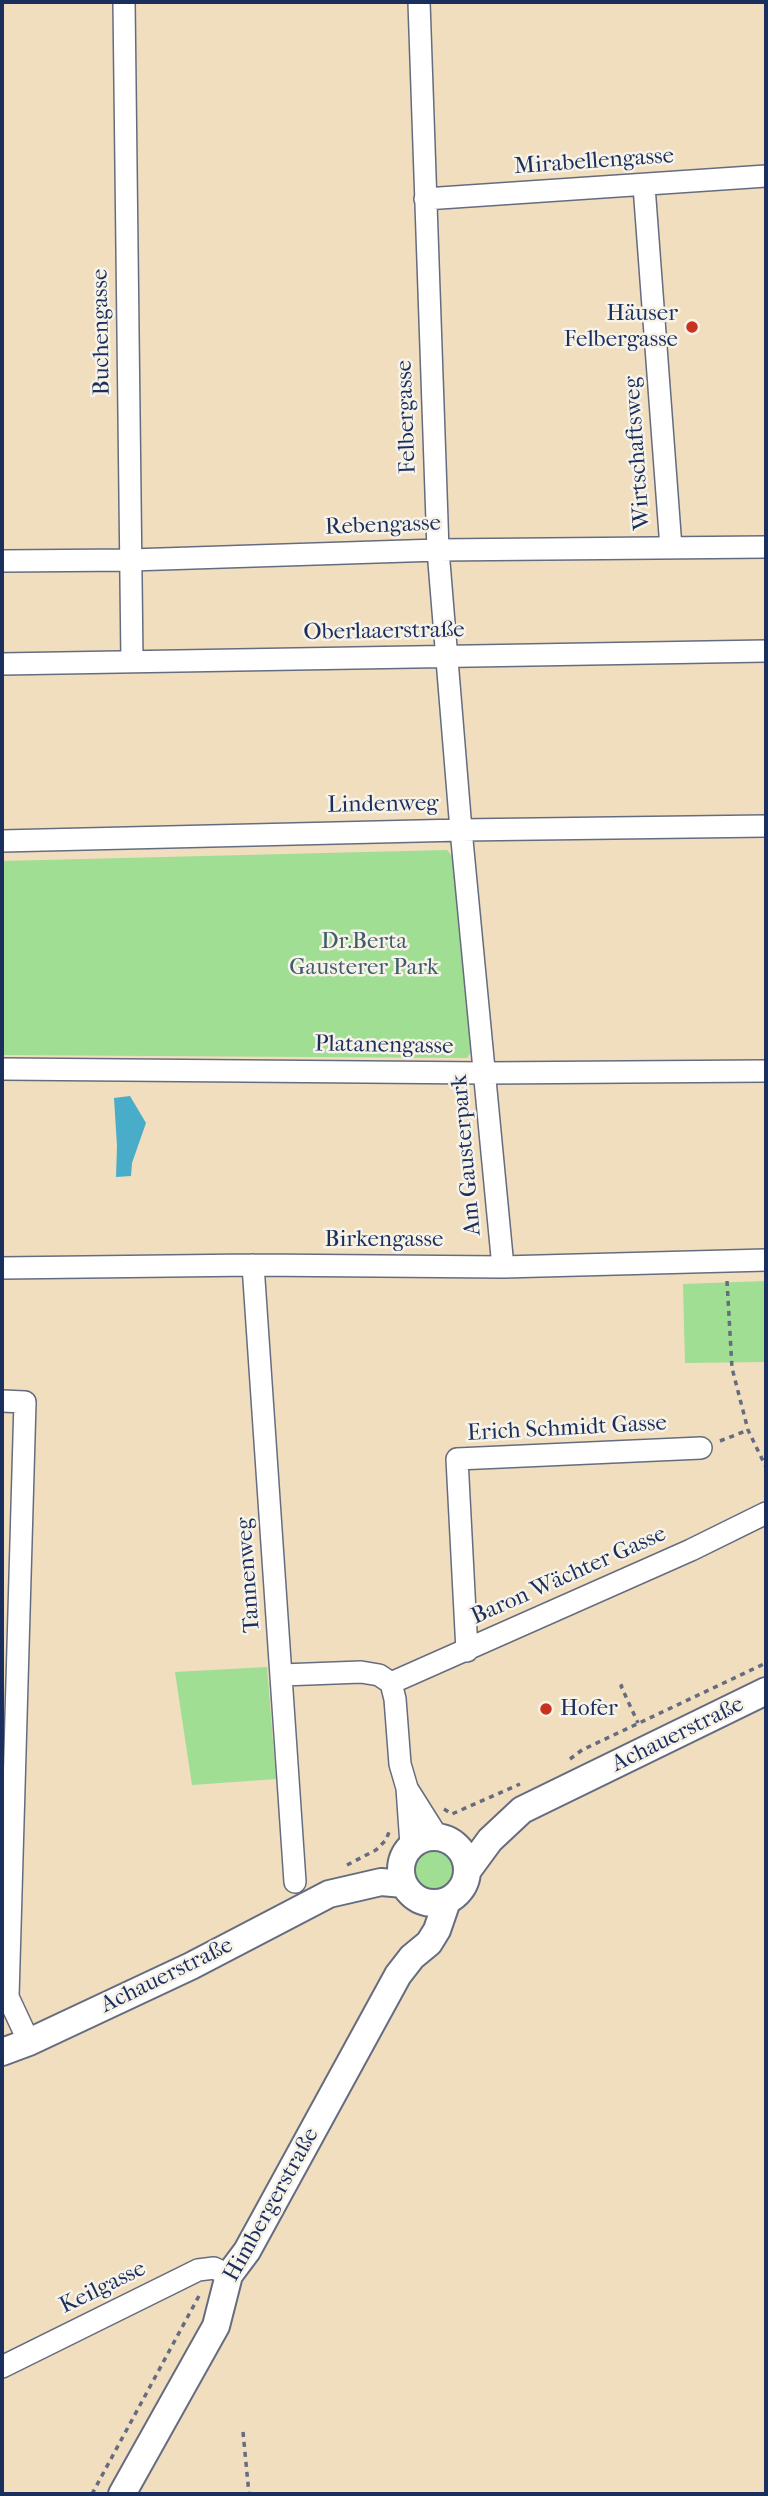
<!DOCTYPE html>
<html>
<head>
<meta charset="utf-8">
<style>
  body { margin:0 }
  #map { position:relative; width:768px; height:2496px; overflow:hidden; background:#f0debe; font-family:"IM FELL French Canon",serif }
  canvas { display:block }
  .frame { position:absolute; inset:0; border:4px solid #1b2f5e; pointer-events:none }
</style>
</head>
<body>
<div id="map">
<canvas width="768" height="2496"></canvas>
<div class="frame"></div>
</div>
<script>
const ctx = document.querySelector('canvas').getContext('2d');
ctx.lineJoin = 'round';
function fillPath(path, color) {
  ctx.fillStyle = color;
  ctx.fill(path, 'evenodd');
}
function poly(rows) {
  const path = new Path2D();
  for (const r of rows) {
    if (r.length === 3) {
      path.moveTo(r[0] + r[2], r[1]);
      path.arc(r[0], r[1], r[2], 0, 2 * Math.PI);
      continue;
    }
    path.moveTo(r[0], r[1]);
    for (let i = 2; i < r.length; i += 2) path.lineTo(r[i], r[i + 1]);
  }
  return path;
}
function trace(path, color, width, dash) {
  ctx.strokeStyle = color;
  ctx.lineWidth = width;
  ctx.lineCap = dash ? 'butt' : 'round';
  ctx.setLineDash(dash || []);
  ctx.stroke(path);
}
function write(font, color, halo, rows, align = 'center') {
  ctx.font = font + ' "IM FELL French Canon",serif';
  ctx.lineWidth = 5;
  ctx.setLineDash([]);
  ctx.textBaseline = 'middle';
  ctx.strokeStyle = halo;
  ctx.fillStyle = color;
  for (const [text, x, y, turn = 0] of rows) {
    ctx.save();
    ctx.translate(x, y);
    ctx.rotate((+turn || 0) * Math.PI / 180);
    ctx.textAlign = isNaN(turn) ? turn : align;
    if (halo) ctx.strokeText(text, 0, 0);
    ctx.fillText(text, 0, 0);
    ctx.restore();
  }
}
fillPath(poly([
  [447,850,459,864,476,1044,467,1058,2,1055,2,861],
  [766,1281,766,1362,685,1363,683,1284],
  [267,1667,276,1779,192,1785,175,1672],
  [434,1869,20]
]), '#9fde93');
fillPath(poly([
  [130,1096,146,1123,132,1163,131,1176,116,1177,117,1146,114,1098]
]), '#49acc8');
const minor = poly([
  [124,2,132,661],
  [419,2,438,550,461,830,503,1267],
  [644,186,671,548],
  [425,199,766,176],
  [2,561,131,560,438,550,766,547],
  [2,664,766,651],
  [2,841,461,830,766,826],
  [2,1069,486,1073,766,1071],
  [253,1265,295,1882],
  [2,1268,253,1265,503,1267,766,1260],
  [2,1401,25,1402,8,1997,29,2042],
  [467,1651,457,1459,701,1448],
  [282,1675,361,1672,379,1675,391,1683,395,1699,400,1764,407,1788,411,1845],
  [391,1683,691,1550,766,1513],
  [408,1790,437,1836],
  [2,2367,198,2270,214,2268,229,2275]
]);
const tertiary = poly([
  [434,1870,33],
  [468,1870,490,1840,522,1810,766,1691],
  [2,2052,29,2042,191,1966,329,1894,381,1882,404,1884],
  [122,2494,216,2326,229,2275,247,2251,398,1975,412,1957,429,1943,437,1930,447,1901]
]);
trace(minor, '#666c80', 24);
trace(tertiary, '#666c80', 30);
trace(poly([
  [727,1281,732,1368,748,1430,766,1467],
  [720,1441,748,1430],
  [623,1685,621,1686,638,1723],
  [570,1759,582,1750,766,1663],
  [444,1809,452,1814,520,1784],
  [347,1865,376,1850,386,1840,389,1832],
  [243,2432,249,2494],
  [92,2494,200,2294]
]), '#666c80', 3.5, [5, 5]);
trace(minor, '#fff', 21);
trace(tertiary, '#fff', 26);
for (const [x, y, r, color] of [
  [692,327,7,"#c8321e"],
  [546,1709,7,"#c8321e"]
]) {
  const dot = new Path2D();
  dot.arc(x, y, r, 0, 2 * Math.PI);
  ctx.fillStyle = color;
  ctx.fill(dot);
  trace(dot, '#f7f3e8', 2.5);
}
write('23px', '#1b2f5e', '#f7f3e8', [
  ["Mirabellengasse",594,162,-4],
  ["Buchengasse",102,332,-91],
  ["Felbergasse",407,417,-92],
  ["Wirtschaftsweg",638,453,-94],
  ["Rebengasse",383,526,-2],
  ["Oberlaaerstraße",384,632,-1],
  ["Lindenweg",383,805,-1],
  ["Platanengasse",384,1046,1],
  ["Am Gausterpark",467,1155,-95],
  ["Birkengasse",384,1240],
  ["Erich Schmidt Gasse",567,1429,-3],
  ["Tannenweg",249,1575,-94],
  ["Baron Wächter Gasse",569,1576,-24],
  ["Achauerstraße",678,1735,-26],
  ["Achauerstraße",167,1976,-26],
  ["Himbergerstraße",272,2205,-61],
  ["Keilgasse",103,2288,-26]
]);
write('23px', '#1b2f5e', '#f7f3e8', [
  ["Häuser",678,314],
  ["Felbergasse",678,340],
  ["Hofer",560,1709,"left"]
], 'right');
write('23px', '#3c5b6b', '#f7f3e8', [
  ["Dr.Berta",364,942],
  ["Gausterer Park",364,968]
]);
</script>
</body>
</html>
